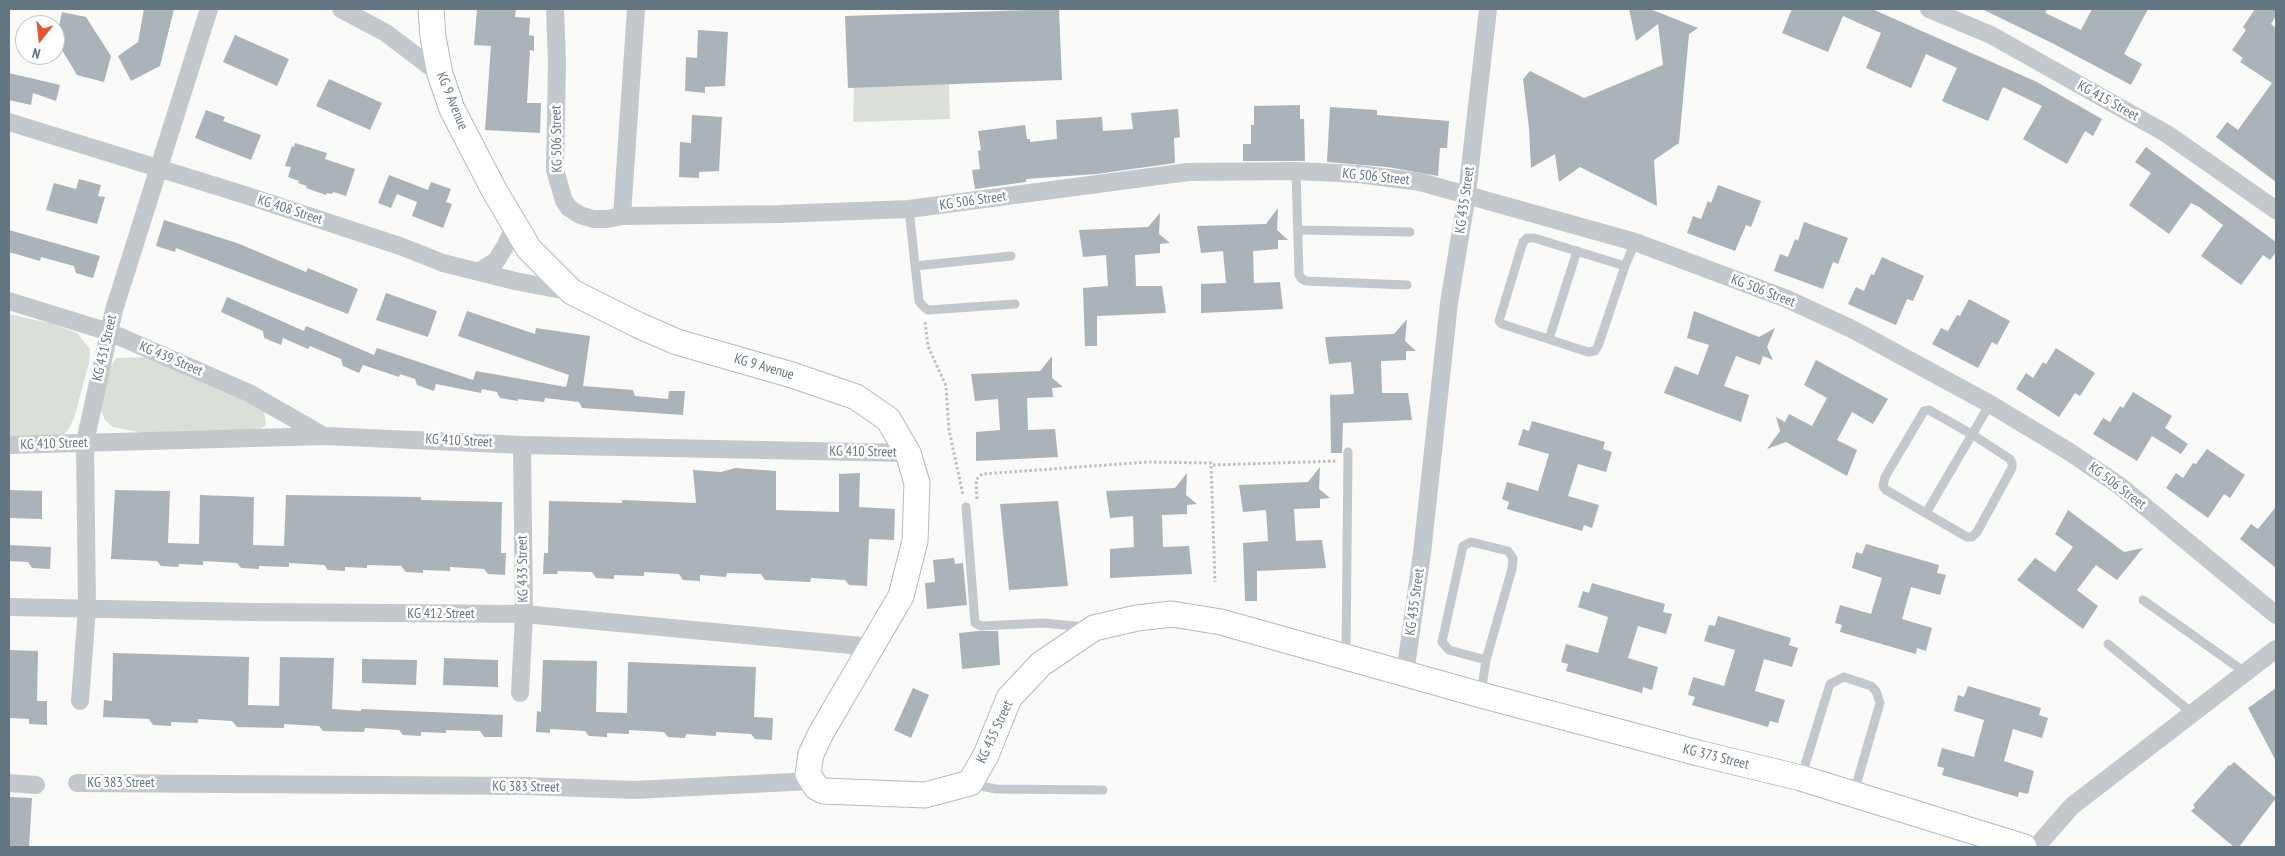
<!DOCTYPE html>
<html>
<head>
<meta charset="utf-8">
<style>
  body { margin:0 }
  #map { position:relative; width:2285px; height:856px; overflow:hidden; background:#fafaf8; font-family:"PT Sans Narrow",sans-serif }
  canvas { display:block }
  .frame { position:absolute; inset:0; border:10px solid #657683; pointer-events:none }
  .north { position:absolute; left:15px; top:15px; width:50px; height:50px; box-sizing:border-box; background:#fff; border:1px solid #c1c8cd; border-radius:50%; rotate:196deg; font-size:14px; font-weight:700; line-height:20px; text-align:center; color:#657683 }
  .north::after { content:''; display:block; margin:auto; width:18px; height:22px; background:#e4572e; clip-path:polygon(50% 0,100% 100%,50% 72%,0 100%) }
</style>
</head>
<body>
<div id="map">
<canvas width="2285" height="856"></canvas>
<div class="frame"></div>
<div class="north">N</div>
</div>
<script>
const ctx = document.querySelector('canvas').getContext('2d');
ctx.lineJoin = 'round';
function fillPath(path, color) {
  ctx.fillStyle = color;
  ctx.fill(path, 'evenodd');
}
function poly(rows) {
  const path = new Path2D();
  for (const r of rows) {
    path.moveTo(r[0], r[1]);
    for (let i = 2; i < r.length; i += 2) path.lineTo(r[i], r[i + 1]);
  }
  return path;
}
function trace(path, color, width, dash) {
  ctx.strokeStyle = color;
  ctx.lineWidth = width;
  ctx.lineCap = dash ? 'butt' : 'round';
  ctx.setLineDash(dash || []);
  ctx.stroke(path);
}
function write(font, color, halo, rows, align = 'center') {
  ctx.font = font + ' "PT Sans Narrow",sans-serif';
  ctx.lineWidth = 5;
  ctx.setLineDash([]);
  ctx.textBaseline = 'middle';
  ctx.strokeStyle = halo;
  ctx.fillStyle = color;
  for (const [text, x, y, turn = 0] of rows) {
    ctx.save();
    ctx.translate(x, y);
    ctx.rotate((+turn || 0) * Math.PI / 180);
    ctx.textAlign = isNaN(turn) ? turn : align;
    if (halo) ctx.strokeText(text, 0, 0);
    ctx.fillText(text, 0, 0);
    ctx.restore();
  }
}
fillPath(poly([
  [947,23,950,119,853,122,856,25],
  [9,314,53,324,77,333,90,349,89,363,74,418,68,430,59,440,9,440],
  [149,357,259,406,264,410,266,425,259,430,148,434,113,427,105,420,101,410,104,378,116,358]
]), '#dadfd7');
fillPath(poly([
  [144,9,174,9,160,66,131,81,118,56,138,42],
  [477,9,516,9,515,17,530,18,529,35,534,36,534,51,530,50,527,103,541,103,540,133,485,130,491,46,474,45],
  [1059,9,1062,80,848,88,845,16],
  [1629,9,1650,9,1698,28,1689,34,1679,143,1654,160,1657,206,1580,167,1559,182,1555,154,1531,168,1529,128,1523,79,1530,71,1584,98,1663,65,1658,24,1636,41],
  [1792,9,1872,9,2037,82,2102,119,2093,136,2085,131,2067,164,2023,139,2042,106,2003,87,1988,121,1942,101,1957,68,1926,54,1911,88,1866,68,1881,33,1843,16,1828,52,1782,33],
  [1982,9,2047,9,2045,13,2081,30,2092,9,2148,9,2124,54,2142,64,2131,85,2054,44],
  [2255,9,2276,9,2276,16,2271,24,2276,28,2276,182,2216,137,2227,122,2238,130,2272,83,2240,62,2243,58,2232,50,2246,30,2243,27],
  [62,12,86,17,111,56,104,82,77,75,56,40],
  [698,30,728,32,725,86,705,87,705,93,685,91,686,57,697,58],
  [235,35,289,59,277,86,223,62],
  [9,73,60,85,56,101,33,93,31,105,9,100],
  [329,79,382,103,370,130,316,106],
  [1300,105,1300,119,1304,119,1305,161,1243,161,1243,144,1251,144,1251,125,1254,125,1254,106],
  [1330,107,1377,110,1377,115,1449,121,1447,148,1440,148,1438,176,1387,167,1327,162],
  [1178,109,1180,137,1174,138,1175,163,1096,174,1026,179,1026,182,975,189,972,170,980,169,978,151,981,150,978,131,1025,125,1027,139,1030,139,1030,142,1057,139,1056,120,1102,117,1103,131,1133,129,1131,113],
  [206,110,225,117,223,121,261,135,251,160,195,138],
  [692,115,722,117,719,171,699,172,699,178,679,177,680,142,691,143],
  [295,143,327,153,325,159,355,169,346,196,333,192,332,194,327,193,326,195,306,188,307,186,298,183,299,181,288,177,291,167,285,166,292,146,294,147],
  [2146,147,2276,242,2276,252,2270,260,2263,255,2241,285,2201,256,2223,225,2199,207,2191,203,2169,234,2129,205,2151,173,2135,162],
  [389,175,428,190,431,182,451,189,446,202,452,204,443,228,412,216,417,202,397,194,391,208,378,203],
  [79,179,101,185,98,196,105,197,97,224,46,210,54,183,76,189],
  [1718,185,1761,201,1751,227,1746,225,1735,251,1687,233,1693,216,1701,219,1708,201,1711,203],
  [1278,208,1277,230,1288,240,1278,240,1278,249,1253,251,1254,283,1280,282,1283,309,1201,313,1201,284,1226,283,1223,251,1201,253,1197,226,1266,224],
  [1160,213,1159,234,1170,243,1160,244,1160,253,1135,255,1136,286,1162,286,1166,313,1097,316,1097,346,1085,346,1083,288,1108,286,1106,255,1083,257,1079,230,1148,227],
  [164,220,237,243,306,272,308,268,358,289,348,314,176,248,175,252,156,246],
  [1804,222,1848,238,1838,264,1833,262,1823,289,1774,271,1780,254,1788,257,1795,239,1798,241],
  [9,230,100,256,93,278,76,273,74,266,41,257,40,261,9,252],
  [1882,257,1924,276,1913,301,1907,299,1896,325,1848,304,1856,287,1864,291,1871,274,1874,275],
  [386,293,437,311,428,337,376,320],
  [227,297,304,331,306,326,374,355,377,348,473,380,476,371,566,387,569,375,458,336,467,311,535,334,536,328,590,336,583,386,633,390,635,396,668,399,669,391,685,391,683,415,582,408,579,402,545,398,544,402,518,399,518,401,500,398,497,392,482,389,481,393,436,384,434,391,417,385,415,379,400,374,399,377,363,365,359,373,343,366,341,359,310,346,308,349,283,338,281,345,264,338,263,331,221,312],
  [1969,299,2010,321,1997,345,1992,342,1978,368,1932,344,1941,328,1948,331,1957,315,1960,316],
  [1694,311,1759,337,1775,328,1767,347,1773,360,1763,356,1760,365,1736,356,1724,386,1749,395,1741,422,1664,393,1675,366,1698,375,1709,345,1687,338],
  [1407,319,1405,341,1416,351,1406,351,1406,360,1381,361,1382,393,1408,393,1412,420,1343,423,1342,453,1331,453,1330,395,1354,394,1351,362,1329,364,1325,337,1394,334],
  [2056,348,2095,373,2080,396,2075,393,2059,417,2016,389,2026,373,2033,378,2043,362,2046,364],
  [1052,356,1052,378,1063,387,1052,388,1053,397,1027,398,1028,430,1055,429,1058,457,976,461,976,432,1000,430,998,399,975,401,971,374,1040,371],
  [1816,360,1888,399,1873,424,1852,412,1837,440,1857,450,1847,476,1786,442,1767,449,1780,431,1776,417,1785,422,1789,414,1812,426,1827,398,1804,385],
  [2133,392,2172,416,2165,428,2188,444,2181,454,2152,436,2137,461,2093,434,2103,418,2110,422,2120,406,2123,408],
  [1532,421,1605,442,1603,449,1612,452,1606,472,1578,464,1568,496,1599,505,1592,528,1584,525,1582,531,1507,509,1509,502,1502,499,1507,482,1538,491,1549,454,1518,445,1523,429,1529,431],
  [2207,449,2245,475,2230,498,2224,494,2208,518,2166,488,2176,473,2183,478,2193,463,2196,464],
  [1320,467,1319,489,1330,498,1320,499,1320,508,1294,509,1296,541,1322,540,1326,568,1257,571,1257,601,1245,601,1243,543,1268,541,1266,510,1243,512,1239,485,1308,482],
  [735,468,776,471,776,510,839,512,839,474,860,473,859,507,895,509,894,540,869,539,867,586,849,585,845,580,811,578,810,582,765,580,761,574,727,573,726,577,700,575,700,581,683,580,679,574,644,572,644,576,614,575,614,579,596,578,592,572,558,571,557,574,543,574,544,553,548,553,549,501,622,503,622,500,696,503,693,470,721,472],
  [1187,473,1186,495,1197,504,1187,505,1187,514,1162,515,1163,547,1189,546,1192,574,1110,578,1110,549,1134,547,1133,516,1110,518,1106,491,1175,488],
  [9,490,42,491,42,519,9,518],
  [115,490,170,491,168,543,199,544,200,495,254,497,253,545,284,546,286,495,421,497,421,500,502,502,501,553,506,553,505,575,488,574,484,569,450,567,450,571,423,570,423,573,406,572,401,566,367,565,367,568,345,567,345,571,328,570,324,565,289,563,289,567,259,566,259,569,241,568,237,563,203,561,203,565,179,564,178,567,161,566,157,561,111,559],
  [1058,501,1068,586,1009,590,1000,504],
  [2276,507,2276,568,2240,539,2251,524,2258,529],
  [2068,510,2124,552,2143,548,2117,580,2096,565,2077,590,2098,606,2083,629,2017,580,2035,558,2055,572,2073,547,2055,534],
  [1866,544,1939,565,1937,573,1946,575,1940,595,1911,587,1902,619,1932,628,1926,651,1917,648,1916,654,1840,632,1842,625,1835,623,1840,605,1871,614,1882,578,1852,568,1856,552,1862,554],
  [9,545,51,547,50,569,32,568,28,562,9,561],
  [954,558,955,564,963,563,967,605,927,609,925,583,935,582,933,560],
  [1592,583,1665,604,1663,612,1672,614,1666,634,1638,626,1628,658,1658,667,1652,690,1643,687,1642,693,1566,671,1568,664,1561,662,1566,644,1598,653,1608,617,1578,607,1583,591,1589,593],
  [1718,616,1791,638,1789,645,1798,648,1792,667,1764,659,1755,691,1785,700,1778,723,1770,721,1768,727,1692,705,1695,697,1688,695,1693,677,1724,686,1735,650,1704,641,1709,625,1715,626],
  [978,631,998,631,1000,665,962,669,959,633],
  [9,650,38,651,37,701,47,701,47,725,29,724,29,719,9,718],
  [113,653,249,657,248,705,279,706,280,657,334,658,332,709,361,711,361,709,503,715,502,737,484,737,480,731,446,730,446,733,421,732,421,736,403,735,399,730,365,728,364,732,323,731,319,726,284,724,284,728,237,727,232,721,198,719,198,723,171,722,171,726,153,725,149,719,103,717,104,700,112,701],
  [444,658,498,660,498,687,443,685],
  [362,659,417,660,416,685,362,683],
  [543,660,597,661,596,712,627,713,628,662,756,667,754,717,773,718,772,740,755,739,751,734,716,732,716,736,686,734,685,738,668,737,664,732,629,730,629,734,607,733,607,737,589,736,585,731,550,729,550,733,536,732,537,711,541,712],
  [1968,686,2041,708,2039,715,2048,718,2042,738,2013,729,2004,761,2034,771,2028,794,2019,792,2018,797,1942,775,1944,768,1937,766,1942,748,1974,757,1984,720,1954,711,1958,695,1964,697],
  [913,688,929,695,911,738,894,730],
  [2276,688,2276,761,2248,708],
  [2234,762,2276,798,2239,847,2234,847,2191,811,2195,807,2193,805,2229,765,2230,766],
  [9,797,32,798,29,847,9,847]
]), '#aab3b9');
const secondary = poly([
  [431,9,433,37,440,74,452,109,494,190,529,249,572,292,638,325,677,342,792,375,856,397,888,419,908,453,917,483,915,541,901,596,821,733,811,754,808,774,816,787,823,791,925,795,970,783,986,755,1009,698,1041,664,1094,628,1137,618,1172,614,1221,622,1481,695,1702,754,1801,778,2024,847]
]);
trace(secondary, '#b3babf', 27);
trace(poly([
  [925,322,928,346,946,386,949,430,963,495],
  [1213,465,1337,461],
  [977,499,976,480,982,474,1148,462,1211,463,1215,582]
]), '#bbbfc2', 3, [2.5, 2.5]);
trace(poly([
  [1296,171,1299,275,1302,279,1306,281,1407,285],
  [909,209,919,301,923,306,928,310,1015,304],
  [1298,230,1410,232],
  [915,266,1011,256],
  [1625,266,1534,238,1527,238,1523,242,1499,321,1502,324,1588,352,1595,351,1598,346,1625,266,1635,242],
  [1549,339,1577,251],
  [1929,410,1973,435,2010,459,2012,463,2012,468,1977,532,1972,537,1967,537,1886,490,1883,486,1885,477,1924,411,1929,410],
  [966,507,975,623,981,626,1043,623,1086,627],
  [1926,513,1990,404],
  [2143,600,2246,673],
  [2108,644,2192,713],
  [1346,654,1348,452],
  [1481,693,1486,660,1512,569,1513,558,1508,551,1471,542,1463,546,1442,642,1449,650,1486,660],
  [1801,778,1830,684,1844,677,1871,686,1876,691,1880,703,1854,792],
  [971,784,996,789,1103,790]
]), '#c3c8cc', 9);
trace(poly([
  [341,9,386,33,440,74],
  [555,9,557,63,555,170,564,201,569,208,580,215,593,219,607,219,622,216,779,214,909,209,1188,172,1296,171,1358,174,1420,182,1635,242,1787,299,1852,329,1990,404,2068,451,2120,486,2276,615],
  [1929,9,1991,35,2167,134,2276,210],
  [9,122,245,195,400,246,443,263,515,281,572,292],
  [622,216,636,9],
  [480,271,496,261,506,245,512,231,511,218],
  [9,301,109,332,249,393,324,436],
  [9,445,325,436,522,445,908,453],
  [9,607,252,612,524,614,872,647],
  [1405,674,1422,553,1449,303,1467,194,1488,9],
  [520,693,524,614,522,445],
  [80,701,87,608,85,442,114,310,209,9],
  [9,783,36,785],
  [77,783,525,786,635,790,811,781],
  [2036,847,2072,806,2276,649]
]), '#c3c8cc', 18);
trace(secondary, '#fff', 25);
write('14px', '#657683', '#fff', [
  ["KG 9 Avenue",452,101,68],
  ["KG 415 Street",2108,101,29],
  ["KG 506 Street",557,139,-91],
  ["KG 506 Street",1376,177,6],
  ["KG 435 Street",1465,200,-82],
  ["KG 506 Street",973,201,-8],
  ["KG 408 Street",290,210,18],
  ["KG 506 Street",1763,291,21],
  ["KG 431 Street",105,348,-77],
  ["KG 439 Street",171,359,23],
  ["KG 9 Avenue",764,367,16],
  ["KG 410 Street",459,441,3],
  ["KG 410 Street",54,444,-2],
  ["KG 410 Street",863,452,1],
  ["KG 506 Street",2117,486,37],
  ["KG 433 Street",523,569,-91],
  ["KG 435 Street",1415,602,-82],
  ["KG 412 Street",441,614],
  ["KG 435 Street",995,732,-65],
  ["KG 373 Street",1716,757,14],
  ["KG 383 Street",121,783],
  ["KG 383 Street",526,787,1]
]);
</script>
</body>
</html>
